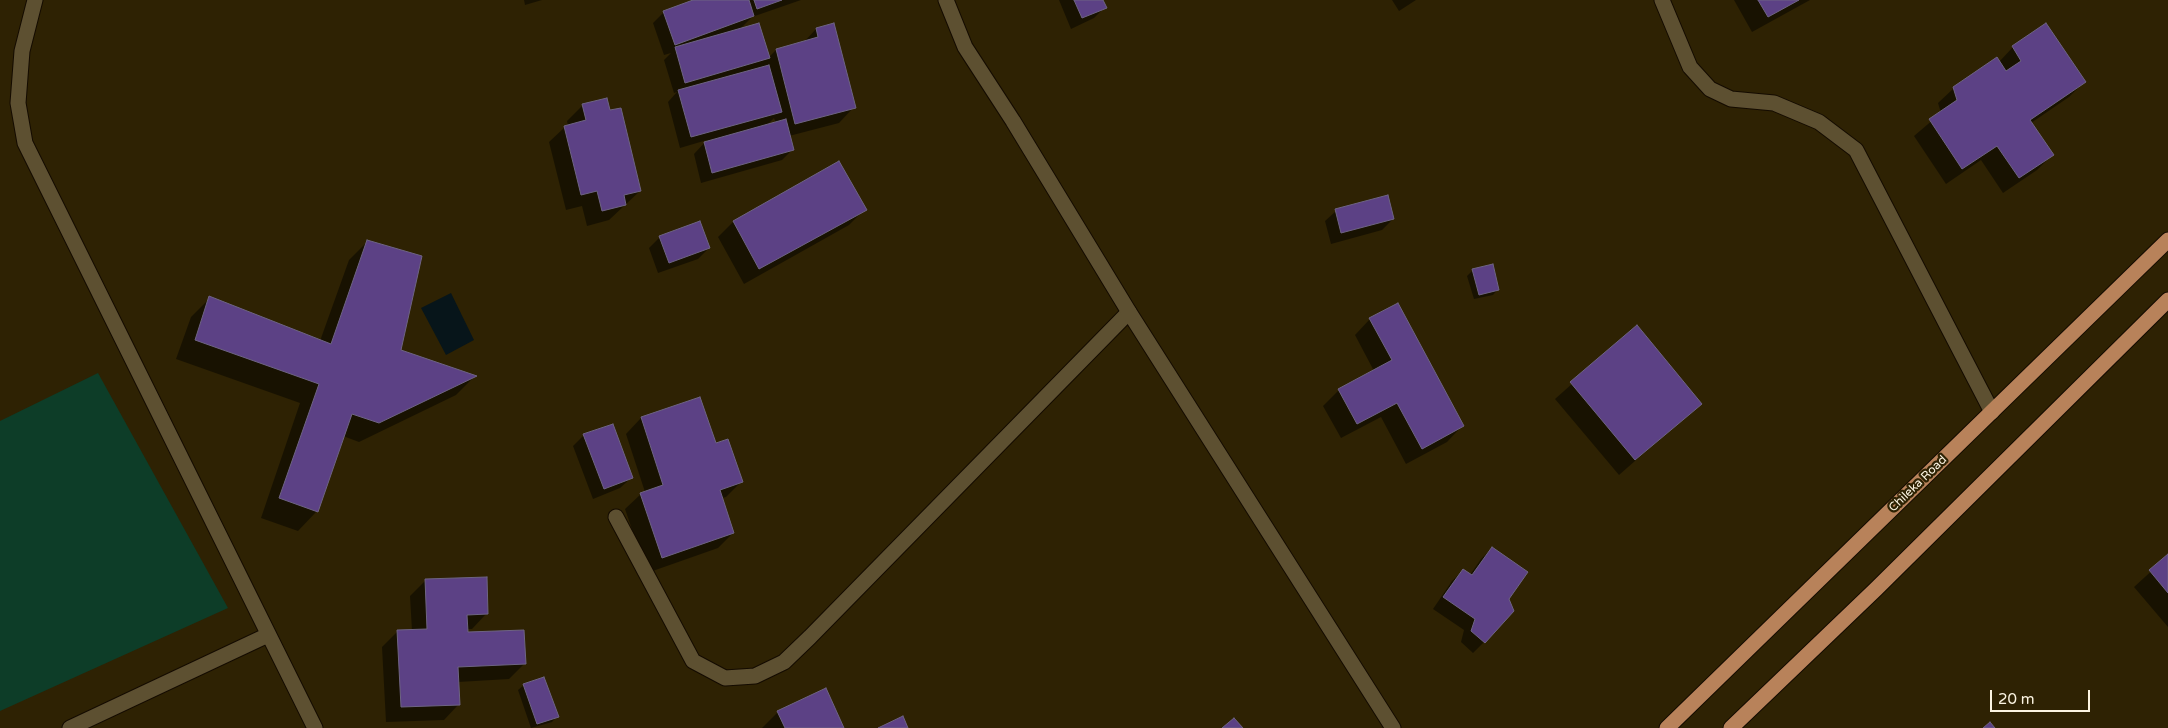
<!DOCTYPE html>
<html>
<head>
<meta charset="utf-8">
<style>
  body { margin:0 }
  #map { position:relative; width:2168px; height:728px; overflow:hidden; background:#2e2203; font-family:"Varela Round",sans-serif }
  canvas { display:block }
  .scale { position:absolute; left:1990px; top:690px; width:100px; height:22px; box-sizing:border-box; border:2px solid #fbf4e2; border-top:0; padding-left:6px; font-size:15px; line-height:18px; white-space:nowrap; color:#fbf4e2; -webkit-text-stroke:4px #2e2203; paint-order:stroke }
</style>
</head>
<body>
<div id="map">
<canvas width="2168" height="728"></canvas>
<div class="scale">20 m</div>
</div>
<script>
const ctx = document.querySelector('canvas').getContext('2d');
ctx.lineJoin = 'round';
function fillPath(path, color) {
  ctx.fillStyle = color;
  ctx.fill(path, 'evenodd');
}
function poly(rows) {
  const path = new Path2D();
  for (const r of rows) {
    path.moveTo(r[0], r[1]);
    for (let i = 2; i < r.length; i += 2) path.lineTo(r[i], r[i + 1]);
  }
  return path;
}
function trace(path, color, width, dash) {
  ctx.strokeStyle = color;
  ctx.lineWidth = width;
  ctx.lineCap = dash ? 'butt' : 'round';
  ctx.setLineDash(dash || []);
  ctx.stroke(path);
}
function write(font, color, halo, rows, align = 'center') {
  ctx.font = font + ' "Varela Round",sans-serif';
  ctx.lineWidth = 4.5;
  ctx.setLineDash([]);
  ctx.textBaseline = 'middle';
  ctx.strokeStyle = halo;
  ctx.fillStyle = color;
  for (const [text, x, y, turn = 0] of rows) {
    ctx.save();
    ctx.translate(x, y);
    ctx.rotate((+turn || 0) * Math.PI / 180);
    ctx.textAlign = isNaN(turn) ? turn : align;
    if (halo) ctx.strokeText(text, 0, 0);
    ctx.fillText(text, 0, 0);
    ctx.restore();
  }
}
fillPath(poly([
  [98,373,228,608,0,711,0,421]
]), '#0d3d28');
fillPath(poly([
  [451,293,474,340,446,355,421,308]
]), '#07151a');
fillPath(poly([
  [524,0,542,0,525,5],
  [697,0,801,0,752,17,739,30,768,58,776,50,803,43,816,29,833,25,854,107,839,123,789,136,793,149,782,160,701,183,694,154,707,140,680,148,668,102,677,92,674,93,664,60,671,53,664,55,653,23,664,12],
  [774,118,776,123,767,125],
  [1059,0,1101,0,1105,7,1094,18,1071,29],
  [1392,0,1416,0,1399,11],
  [1734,0,1810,0,1752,32],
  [2046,25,2084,82,2069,97,2031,123,2052,155,2037,170,2003,193,1981,160,1946,184,1914,136,1941,113,1938,103,1954,88,1999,62,2013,47],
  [583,105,640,191,609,220,587,226,582,206,566,210,549,142,565,127,568,126,567,121],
  [839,163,865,209,849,225,744,284,718,237,733,222],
  [1336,211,1393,219,1382,230,1331,244,1325,221],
  [660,237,709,248,698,259,658,273,649,248],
  [368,241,399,351,474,377,456,395,359,442,343,436,317,511,298,531,261,518,300,403,176,359,191,317,210,298,320,341,349,260],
  [1473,270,1498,289,1493,295,1474,299,1467,276],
  [1370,319,1462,426,1447,442,1406,464,1381,417,1341,438,1323,406,1339,390,1374,371,1355,335],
  [1636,327,1700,404,1619,475,1555,399],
  [700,399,715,445,742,481,726,497,722,498,733,533,718,548,647,573,625,509,641,494,645,492,626,434,641,418],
  [584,435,631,478,620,488,593,499,573,446],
  [1492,548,1508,599,1484,642,1473,653,1461,642,1464,630,1433,609,1452,581,1463,570,1470,575,1481,559],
  [2168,556,2168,627,2134,587],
  [426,580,487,613,472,629,467,629,467,633,524,664,509,679,458,682,459,704,444,720,386,722,382,647,398,631,412,631,410,596],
  [524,685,557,716,552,722,531,728,518,690],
  [778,712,843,728,762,728]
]), '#0007');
const building = poly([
  [693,0,749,0,754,16,675,45,663,11,693,0],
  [754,0,782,0,757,9,754,0],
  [1074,0,1103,0,1107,8,1082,18,1074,0],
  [1758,0,1799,0,1768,17,1758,0],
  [759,23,770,58,685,83,675,47,759,23],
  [834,23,856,108,795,124,776,49,818,37,816,28,834,23],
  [2046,23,2086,82,2030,120,2054,155,2019,178,1997,146,1962,169,1929,119,1957,100,1953,87,1997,57,2006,71,2021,61,2012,46,2046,23],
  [769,65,782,112,691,137,678,90,769,65],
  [607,98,610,110,621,108,641,191,624,195,626,205,602,211,597,191,581,195,564,126,586,120,582,104,607,98],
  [786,119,794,150,712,173,704,142,786,119],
  [839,161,867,210,759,269,733,221,839,161],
  [1388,195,1394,219,1341,233,1335,209,1388,195],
  [700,221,710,248,669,263,659,236,700,221],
  [367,240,422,256,401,350,477,376,379,423,352,414,318,512,279,498,319,384,195,340,209,296,331,344,367,240],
  [1493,264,1499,290,1479,295,1472,269,1493,264],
  [1398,303,1464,426,1422,449,1397,403,1357,424,1338,389,1392,360,1369,318,1398,303],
  [1637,325,1702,404,1635,460,1570,382,1637,325],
  [700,397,716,443,728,439,743,482,720,490,734,533,662,558,640,493,663,485,641,417,700,397],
  [613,424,633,478,604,489,583,434,613,424],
  [1492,547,1528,572,1509,599,1514,611,1485,643,1471,631,1475,619,1443,597,1463,569,1472,575,1492,547],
  [2168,554,2168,593,2149,570,2168,554],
  [487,577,488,614,467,615,468,632,524,630,526,664,458,667,460,705,401,707,397,630,427,629,425,579,487,577],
  [544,677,559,717,537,724,523,684,544,677],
  [826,688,844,728,785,728,777,711,826,688],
  [903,716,908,728,878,728,903,716],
  [1234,718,1243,728,1222,728,1234,718],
  [1990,722,1995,728,1983,728,1990,722]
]);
fillPath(building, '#5c4185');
trace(building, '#6e6483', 1);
const service = poly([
  [616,517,693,661,725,678,755,676,784,662,810,637,1129,312]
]);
const minor = poly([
  [35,0,22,51,18,103,25,143,315,728],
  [946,0,965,47,1013,121,1129,312,1393,728],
  [1662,0,1690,67,1710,89,1731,99,1774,103,1819,122,1856,150,1992,412],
  [70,728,268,635]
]);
const trunk = poly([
  [1667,728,2168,240],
  [1731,728,1876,589,2168,300]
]);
trace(service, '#140b00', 17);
trace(minor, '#140b00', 17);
trace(trunk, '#140b00', 17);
trace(service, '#5d5031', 15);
trace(minor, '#5d5031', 15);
trace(trunk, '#b8825a', 15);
write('12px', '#fbf4e2', '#2e2203', [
  ["Chileka Road",1918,484,-44]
]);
</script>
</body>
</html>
